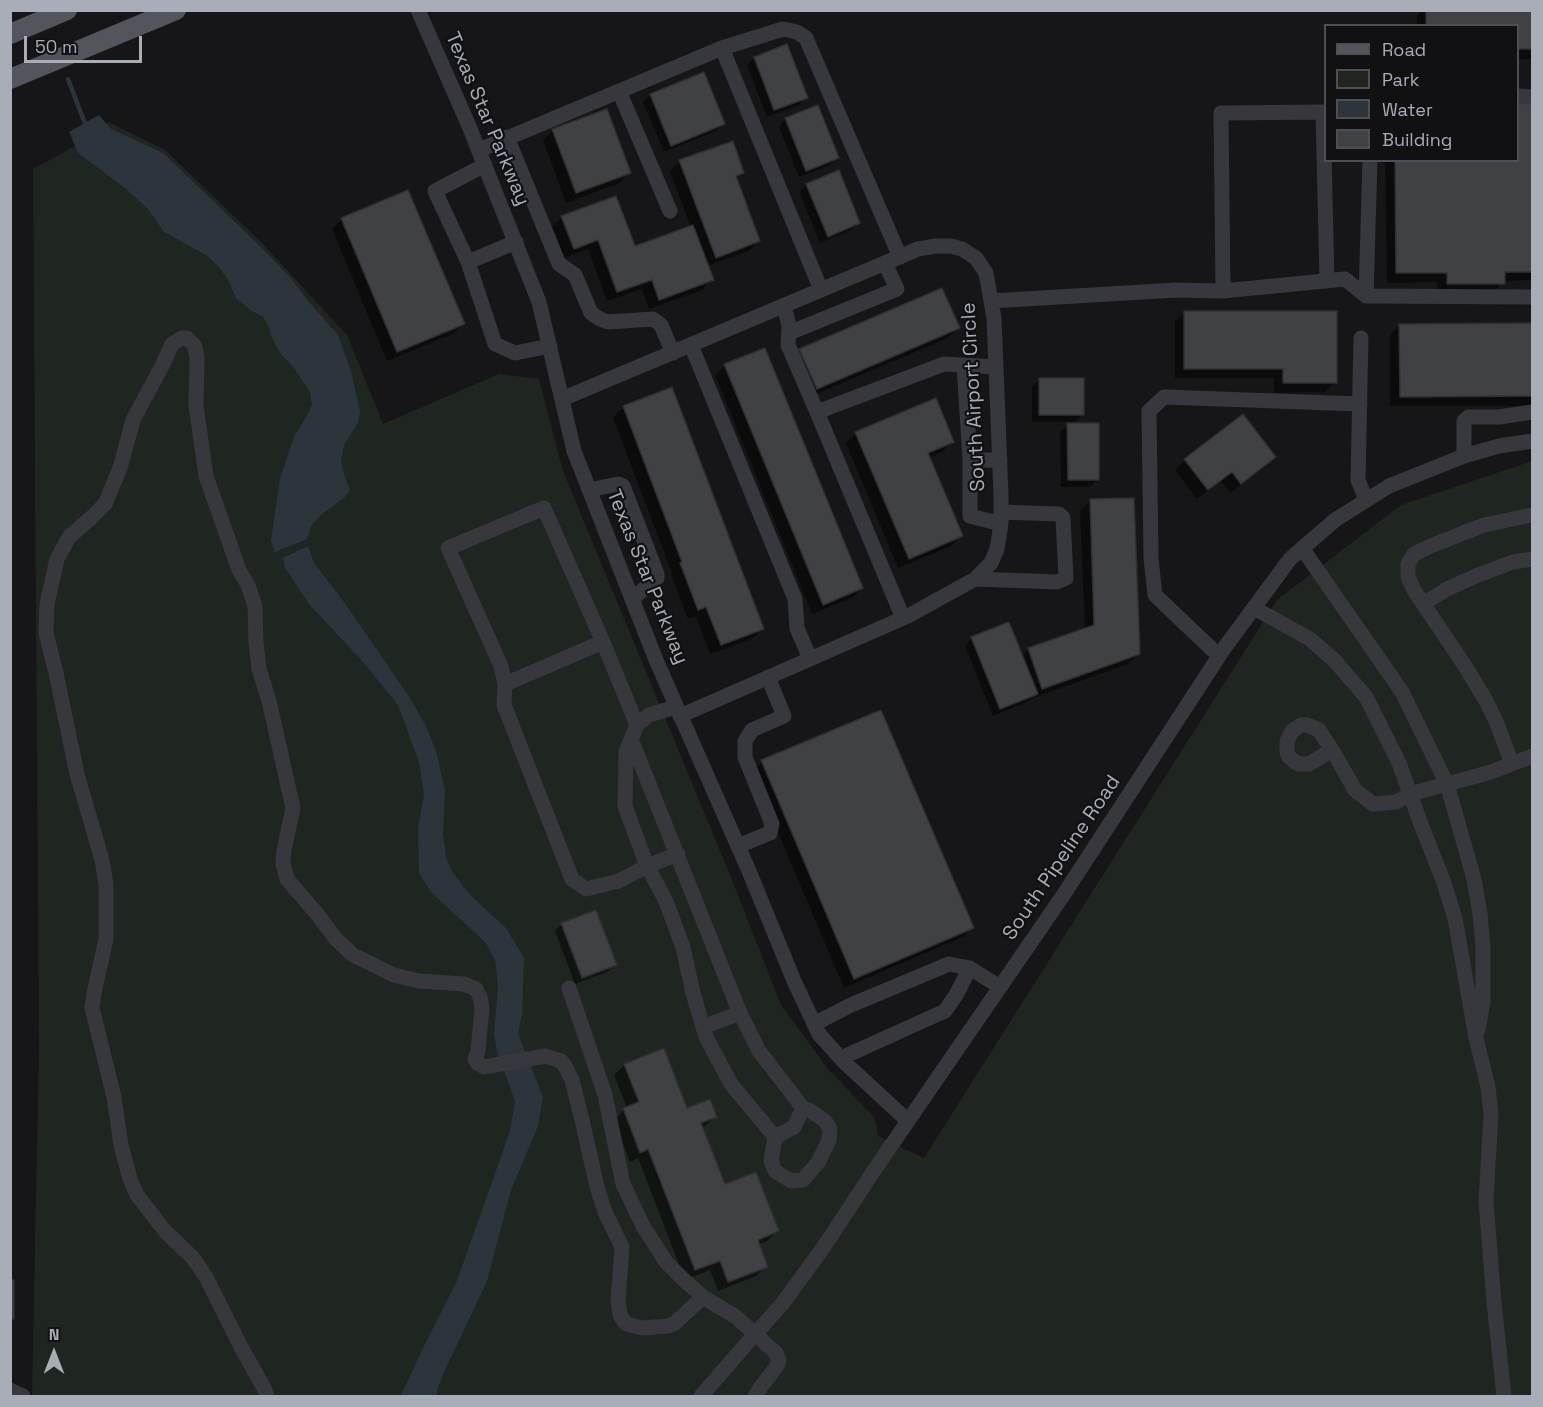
<!DOCTYPE html>
<html>
<head>
<meta charset="utf-8">
<style>
  body { margin:0 }
  #map { position:relative; width:1543px; height:1407px; overflow:hidden; background:#161618; font-family:"Space Grotesk",sans-serif }
  canvas { display:block }
  .frame { position:absolute; inset:0; border:12px solid #a8adb8; pointer-events:none }
  .legend { position:absolute; left:1324px; top:24px; width:195px; height:138px; box-sizing:border-box; background:#111113; border:2px solid #4d4f55; margin:0; padding:8px 10px; list-style:none; font-size:18px; color:#a8adb8 }
  .legend li { display:flex; align-items:center; gap:12px; height:30px }
  .legend b { width:30px; border:2px solid #4d4f55 }
  .north { position:absolute; left:24px; top:1323px; width:60px; height:60px; -webkit-text-stroke:4px #111113; paint-order:stroke; rotate:0deg; font-size:16px; font-weight:700; line-height:24px; text-align:center; color:#a8adb8 }
  .north::after { content:''; display:block; margin:auto; width:21px; height:27px; background:#a8adb8; clip-path:polygon(50% 0,100% 100%,50% 72%,0 100%) }
  .scale { position:absolute; left:24px; top:36px; width:118px; height:27px; box-sizing:border-box; border:3px solid #a8adb8; border-top:0; padding-left:8px; font-size:18px; line-height:21px; white-space:nowrap; color:#a8adb8; -webkit-text-stroke:4px #111113; paint-order:stroke }
</style>
</head>
<body>
<div id="map">
<canvas width="1543" height="1407"></canvas>
<div class="frame"></div>
<ul class="legend">
<li><b style="height:8px;background:#53555c"></b>Road</li>
<li><b style="height:16px;background:#1e261f"></b>Park</li>
<li><b style="height:16px;background:#2c353c"></b>Water</li>
<li><b style="height:16px;background:#404145"></b>Building</li>
</ul>
<div class="north">N</div>
<div class="scale">50 m</div>
</div>
<script>
const ctx = document.querySelector('canvas').getContext('2d');
ctx.lineJoin = 'round';
function fillPath(path, color) {
  ctx.fillStyle = color;
  ctx.fill(path, 'evenodd');
}
function poly(rows) {
  const path = new Path2D();
  for (const r of rows) {
    path.moveTo(r[0], r[1]);
    for (let i = 2; i < r.length; i += 2) path.lineTo(r[i], r[i + 1]);
  }
  return path;
}
function trace(path, color, width, dash) {
  ctx.strokeStyle = color;
  ctx.lineWidth = width;
  ctx.lineCap = dash ? 'butt' : 'round';
  ctx.setLineDash(dash || []);
  ctx.stroke(path);
}
function write(font, color, halo, rows, align = 'center') {
  ctx.font = font + ' "Space Grotesk",sans-serif';
  ctx.lineWidth = 4.5;
  ctx.setLineDash([]);
  ctx.textBaseline = 'middle';
  ctx.strokeStyle = halo;
  ctx.fillStyle = color;
  for (const [text, x, y, turn = 0] of rows) {
    ctx.save();
    ctx.translate(x, y);
    ctx.rotate((+turn || 0) * Math.PI / 180);
    ctx.textAlign = isNaN(turn) ? turn : align;
    if (halo) ctx.strokeText(text, 0, 0);
    ctx.fillText(text, 0, 0);
    ctx.restore();
  }
}
fillPath(poly([
  [108,122,165,150,263,244,347,335,383,424,499,374,539,379,563,471,730,875,781,1005,828,1069,875,1118,878,1136,924,1158,1277,600,1401,505,1532,461,1532,1396,32,1396,39,1046,33,169,77,145]
]), '#1e261f');
fillPath(poly([
  [99,115,111,129,163,153,260,246,289,276,308,301,338,335,351,371,360,411,358,423,344,445,341,461,344,474,350,490,345,497,322,514,311,526,307,539,275,552,271,541,280,479,294,437,309,412,312,404,310,392,294,368,281,354,272,338,269,327,263,317,252,311,236,298,229,281,219,267,206,255,164,232,148,209,135,197,125,188,78,153,69,132],
  [308,546,314,563,344,602,408,695,425,724,436,751,445,791,443,834,446,858,453,873,471,896,506,928,524,958,522,1013,518,1034,543,1097,538,1126,511,1190,487,1281,445,1370,438,1387,436,1396,401,1396,401,1395,425,1344,457,1281,510,1131,515,1101,497,1052,494,1034,498,985,495,960,486,943,431,892,419,873,418,828,424,795,419,762,398,705,364,663,309,604,285,568,283,558]
]), '#2c353c');
fillPath(poly([
  [1422,10,1532,10,1532,59,1518,59,1518,26,1417,26,1417,16],
  [754,58,806,97,799,105,767,117,747,65],
  [651,95,723,124,716,131,664,152,643,102],
  [1518,101,1532,101,1532,280,1504,281,1493,293,1438,294,1437,282,1387,283,1385,160,1518,160],
  [786,119,837,158,830,165,799,177,779,127],
  [553,130,629,173,619,183,566,203,543,140],
  [680,161,743,172,736,179,759,241,749,251,707,266,712,279,702,290,649,309,642,289,607,301,588,249,564,258,552,227,562,217,634,248,691,228,670,172],
  [807,185,859,223,851,230,820,243,799,192],
  [342,219,463,324,453,334,387,361,332,229],
  [1185,312,1336,382,1325,392,1274,393,1274,378,1175,378,1175,322],
  [1400,325,1532,325,1532,406,1390,406,1390,335],
  [958,328,948,338,807,398,790,361,800,351],
  [725,365,862,588,852,598,812,614,715,375],
  [1040,380,1083,414,1073,424,1098,479,1090,487,1061,487,1060,432,1071,422,1032,422,1032,387],
  [671,389,762,629,752,639,710,654,696,616,688,619,671,574,672,573,613,418,623,407],
  [856,433,952,442,942,452,928,458,961,536,951,546,898,568,846,443],
  [1274,457,1264,467,1230,493,1221,481,1197,499,1175,470,1185,460],
  [1090,501,1138,654,1128,664,1033,698,1029,701,993,716,965,646,972,638,1021,657,1029,649,1085,630,1080,511],
  [881,711,973,927,963,937,844,988,752,772,762,762],
  [562,924,615,965,607,972,575,984,555,931],
  [625,1065,686,1110,715,1116,705,1126,701,1128,724,1186,777,1231,767,1241,758,1245,766,1266,756,1276,718,1291,710,1270,685,1280,638,1158,630,1162,614,1120,624,1110,627,1108,614,1075]
]), '#0007');
trace(poly([
  [68,79,84,121,88,126]
]), '#2c353c', 4.5);
const building = poly([
  [1426,10,1532,10,1532,49,1518,49,1518,26,1426,26,1426,10],
  [787,44,808,98,774,110,754,57,787,44],
  [704,72,725,124,671,146,650,94,704,72],
  [1518,100,1532,100,1532,272,1505,272,1505,284,1447,284,1447,273,1396,273,1395,160,1518,160,1518,100],
  [818,105,839,158,806,171,785,118,818,105],
  [607,109,631,173,576,193,552,129,607,109],
  [733,141,744,173,736,176,760,241,716,258,679,160,733,141],
  [839,170,860,223,828,237,806,184,839,170],
  [408,190,465,324,397,352,341,218,408,190],
  [616,196,635,246,693,225,714,280,659,300,652,280,617,292,598,240,574,249,561,216,616,196],
  [942,288,960,328,817,389,799,349,942,288],
  [1184,311,1337,311,1337,383,1283,383,1283,369,1184,369,1184,311],
  [1532,323,1532,396,1400,397,1399,324,1532,323],
  [765,348,863,588,823,605,724,364,765,348],
  [1039,378,1084,378,1084,415,1039,415,1039,378],
  [672,387,764,629,721,645,706,607,698,610,680,563,682,562,623,406,672,387],
  [936,398,954,442,928,453,963,536,909,559,855,432,936,398],
  [1243,414,1276,457,1241,484,1232,472,1208,490,1184,459,1243,414],
  [1067,423,1099,423,1099,480,1068,480,1067,423],
  [1134,498,1140,654,1042,689,1028,648,1094,625,1090,499,1134,498],
  [1009,622,1038,694,1000,709,971,637,1009,622],
  [881,710,974,928,854,979,761,760,881,710],
  [596,910,617,965,582,978,561,923,596,910],
  [664,1048,687,1108,710,1099,717,1117,701,1123,725,1184,756,1172,779,1231,758,1240,768,1267,728,1282,720,1261,695,1270,648,1149,640,1153,623,1108,639,1102,624,1064,664,1048],
  [10,1280,14,1280,14,1319,10,1319,10,1280]
]);
fillPath(building, '#404145');
trace(building, '#303034', 1.5);
trace(poly([
  [418,10,469,126,539,302,574,451,656,660,749,871,794,981,819,1034,844,1062,908,1121],
  [722,48,783,29,797,32,806,38,900,257],
  [619,91,670,211],
  [1518,96,1532,97],
  [507,137,559,264,575,275,591,313,600,319,608,322,653,319,661,325,673,353],
  [479,150,722,48,821,290],
  [485,165,435,191,468,262,516,242],
  [468,262,495,344,515,353,550,346],
  [1223,291,1221,113,1323,112,1327,281],
  [1366,296,1370,160],
  [991,301,1176,290,1223,291,1345,279,1366,296,1532,297],
  [784,305,789,326,788,345,817,412,944,364,996,367],
  [789,333,897,289,885,263],
  [1361,338,1358,480,1366,500],
  [691,345,795,599,797,628,810,659],
  [964,365,970,460,1000,460],
  [562,399,918,249,936,246,951,246,962,249,976,258,986,273,994,318,1001,494,1001,524,997,549,991,563,975,579,908,616,680,716],
  [817,412,903,618],
  [1464,456,1464,421,1468,417,1499,417,1532,412],
  [970,460,970,516,1001,524],
  [589,490,618,484,623,486,657,574,657,578,632,599],
  [1302,548,1402,692,1447,784,1474,879,1480,914,1483,946,1483,1002,1478,1030],
  [975,579,1057,582,1066,578,1063,518,1059,514,1001,512],
  [1423,604,1447,589,1478,575,1513,562,1532,559],
  [1254,608,1310,639,1335,661,1366,697,1399,763,1422,827,1443,880,1455,918,1476,1038,1488,1087,1491,1114,1486,1201,1494,1302,1504,1396],
  [1219,656,1155,595,1151,558,1149,411,1164,397,1360,404],
  [505,684,501,666,448,548,544,508,603,642],
  [637,725,603,642,505,684,504,705,572,879,586,889,619,881,647,866,678,854],
  [631,739,740,1013,759,1051,803,1108,811,1111,825,1121,830,1129,829,1140,819,1161,803,1180,791,1181,775,1171,771,1161,775,1137,731,1084,706,1037,693,993,683,947,665,899,647,866,625,806,626,752,631,739,637,725,649,715,676,707],
  [1332,750,1309,764,1298,764,1289,757,1287,752,1287,741,1292,731,1301,725,1307,725,1319,730,1334,753,1355,790,1373,804,1396,802,1410,794,1491,772,1532,756],
  [1512,764,1496,721,1485,699,1465,666,1414,590,1408,577,1408,564,1414,554,1433,545,1484,525,1532,515],
  [738,846,770,833,772,824,745,757,745,741,752,730,784,716,768,677],
  [814,1024,851,1005,949,964,970,968,1000,987],
  [703,1027,740,1013],
  [841,1058,945,1011,956,995,970,968],
  [775,1137,794,1127,803,1108],
  [703,1297,736,1317,776,1353,779,1360,777,1366,760,1388,755,1396],
  [782,1304,823,1248,875,1169,1064,894,1225,647,1290,559,1335,520,1389,486,1464,456,1499,446,1532,441],
  [10,1390,23,1396],
  [267,1396,265,1390,241,1347,206,1277,193,1258,165,1231,137,1195,130,1179,121,1145,114,1097,92,1008,94,993,106,939,106,884,102,860,77,774,56,673,46,633,47,604,57,559,69,537,92,517,105,504,120,468,133,420,163,364,172,344,182,338,187,338,194,345,197,356,196,405,206,476,239,570,248,585,255,606,256,643,259,669,269,701,293,808,284,850,283,864,287,879,318,915,335,938,353,955,394,975,419,981,464,984,476,989,480,997,482,1008,478,1051,475,1059,477,1063,484,1067,545,1056,561,1061,565,1066,572,1080,582,1120,597,1187,605,1212,622,1247,618,1301,620,1315,626,1324,642,1328,668,1326,675,1323,703,1297,682,1278,666,1262,643,1226,623,1184,605,1095,569,988],
  [701,1396,742,1349]
]), '#37383d', 15);
trace(poly([
  [10,34,67,10],
  [10,79,176,10]
]), '#53555c', 20);
trace(poly([
  [742,1349,782,1304]
]), '#37383d', 15);
write('20px', '#a8adb8', '#111113', [
  ["Texas Star Parkway",487,119,67],
  ["South Airport Circle",974,397,-93],
  ["Texas Star Parkway",647,577,68],
  ["South Pipeline Road",1062,858,-56]
]);
</script>
</body>
</html>
